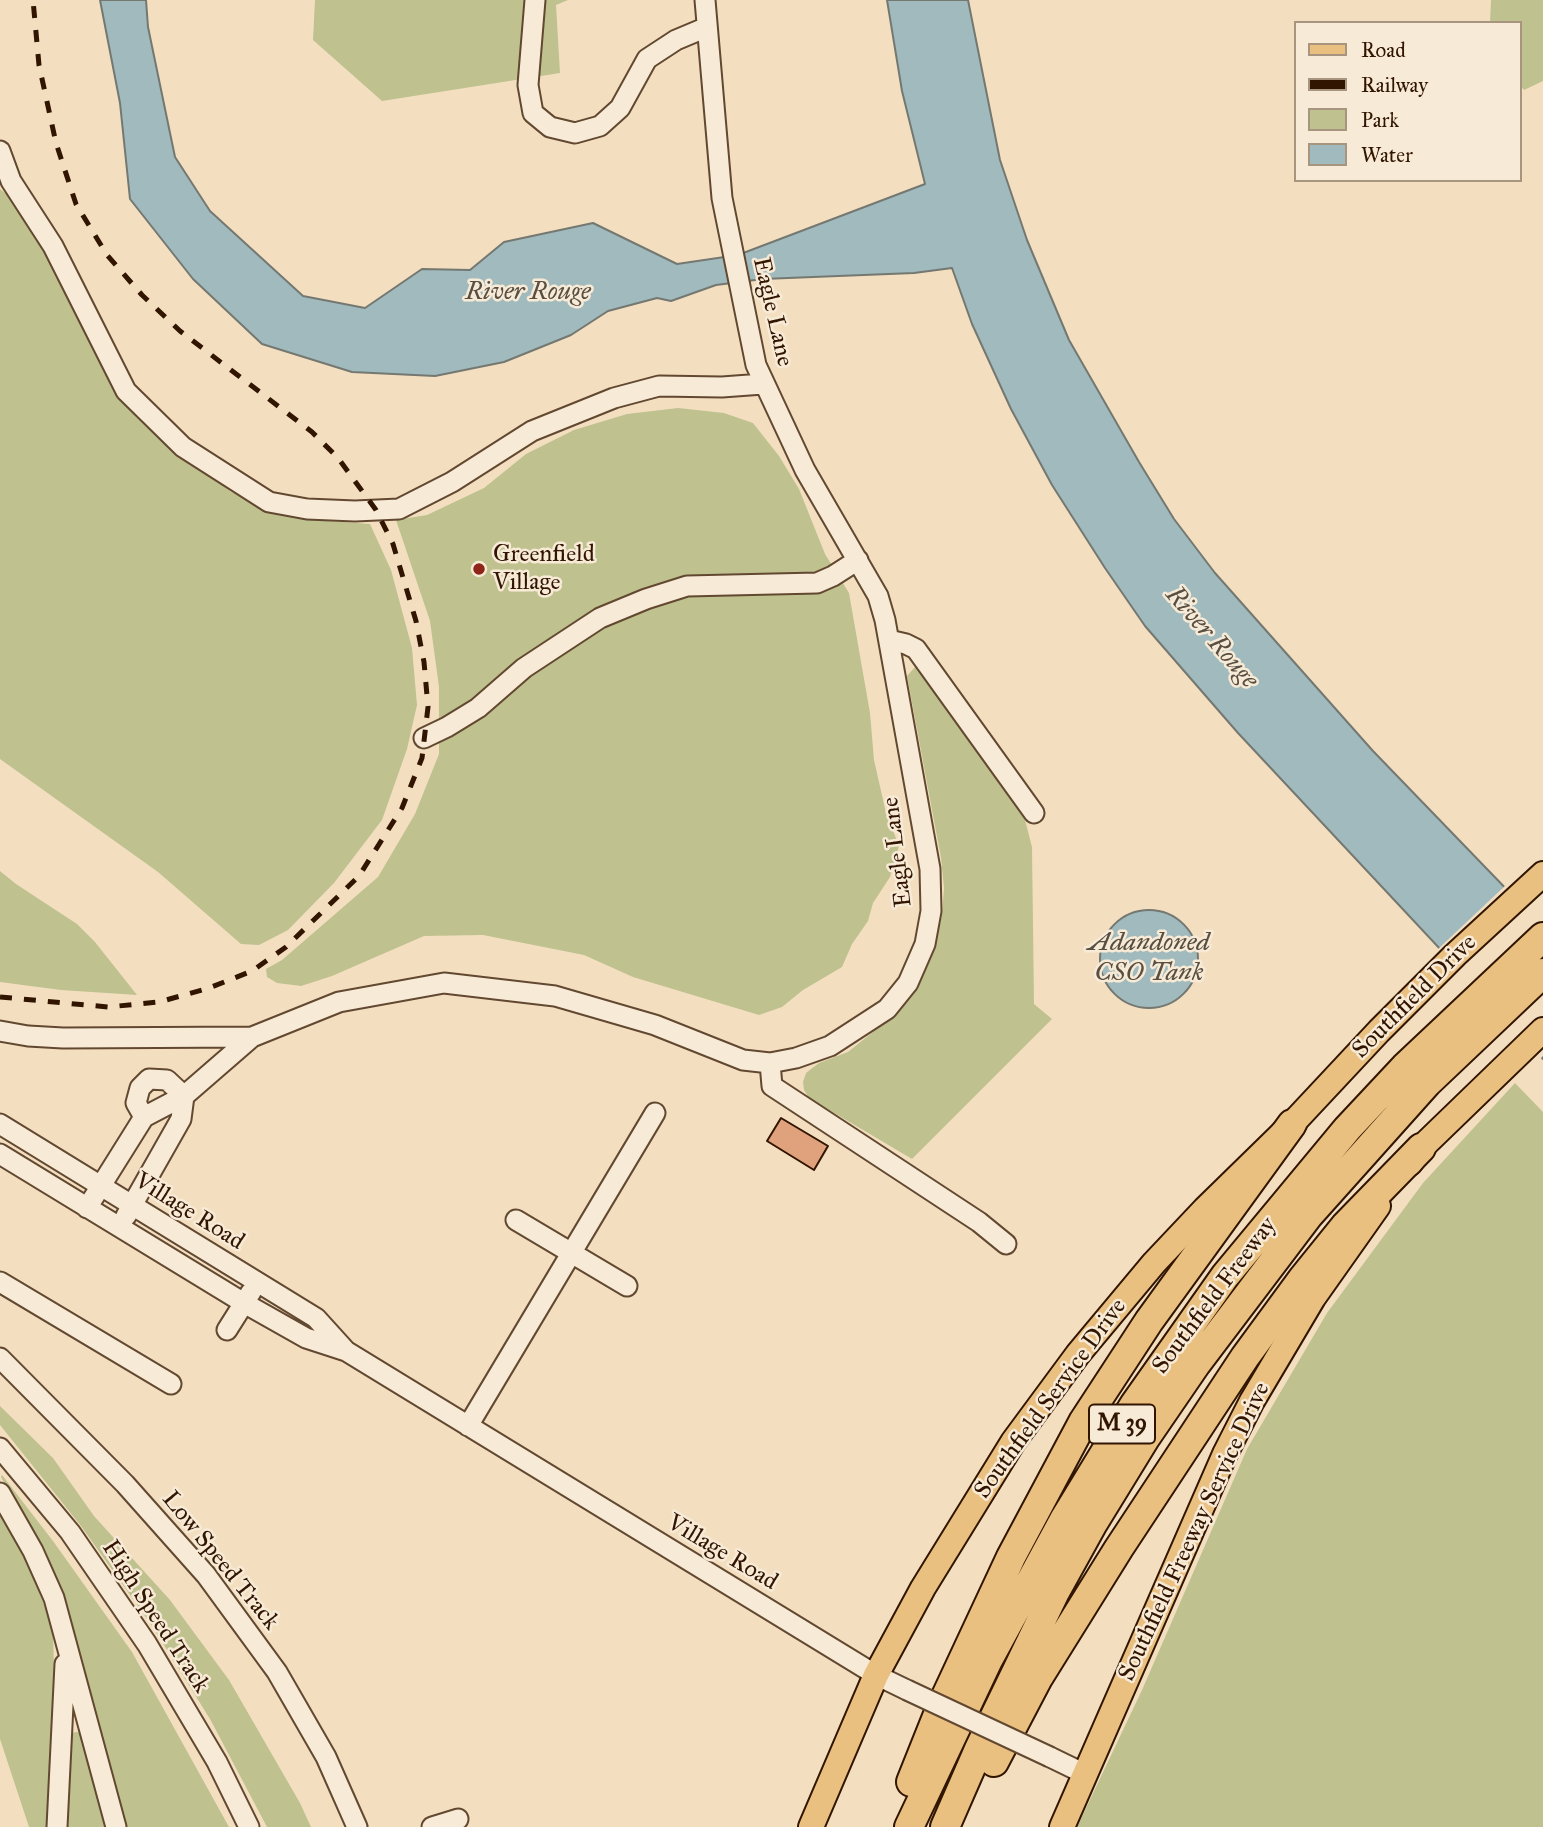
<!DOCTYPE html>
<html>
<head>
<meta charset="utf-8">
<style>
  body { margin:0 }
  #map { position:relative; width:1543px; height:1827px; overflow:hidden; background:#f3dfc0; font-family:"IM FELL Great Primer",serif }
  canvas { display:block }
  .legend { position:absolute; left:1294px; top:21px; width:228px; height:161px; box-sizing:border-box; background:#f7ead6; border:2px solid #a89580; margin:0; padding:9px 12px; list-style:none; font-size:21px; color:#311500 }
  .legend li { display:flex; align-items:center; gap:14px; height:35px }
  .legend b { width:35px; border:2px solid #a89580 }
</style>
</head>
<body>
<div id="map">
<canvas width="1543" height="1827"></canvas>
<ul class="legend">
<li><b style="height:9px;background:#eac080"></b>Road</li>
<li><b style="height:9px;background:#311500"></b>Railway</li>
<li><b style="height:19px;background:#bfc18f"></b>Park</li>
<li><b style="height:19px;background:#a0babd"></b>Water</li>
</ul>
</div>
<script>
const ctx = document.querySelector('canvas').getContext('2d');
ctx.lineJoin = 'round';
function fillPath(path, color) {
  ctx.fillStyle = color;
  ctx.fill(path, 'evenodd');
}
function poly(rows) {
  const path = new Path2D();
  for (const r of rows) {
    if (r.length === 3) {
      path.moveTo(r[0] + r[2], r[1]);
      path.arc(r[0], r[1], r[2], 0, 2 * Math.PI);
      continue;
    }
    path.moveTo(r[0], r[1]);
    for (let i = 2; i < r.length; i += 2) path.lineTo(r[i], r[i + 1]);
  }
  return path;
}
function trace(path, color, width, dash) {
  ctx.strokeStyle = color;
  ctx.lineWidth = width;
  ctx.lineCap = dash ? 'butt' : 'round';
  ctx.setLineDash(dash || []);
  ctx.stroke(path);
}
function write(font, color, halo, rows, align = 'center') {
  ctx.font = font + ' "IM FELL Great Primer",serif';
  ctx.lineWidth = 5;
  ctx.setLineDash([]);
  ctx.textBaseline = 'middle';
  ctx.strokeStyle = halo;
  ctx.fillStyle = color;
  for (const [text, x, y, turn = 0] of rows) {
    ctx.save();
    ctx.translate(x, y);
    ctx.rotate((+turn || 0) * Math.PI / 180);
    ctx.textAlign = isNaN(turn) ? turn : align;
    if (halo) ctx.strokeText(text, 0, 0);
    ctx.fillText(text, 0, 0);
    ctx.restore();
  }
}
fillPath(poly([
  [315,0,568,0,556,5,560,73,382,101,313,40],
  [1491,0,1543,0,1543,81,1524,90,1520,85,1520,23,1490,23],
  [0,189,16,201,153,427,231,492,302,519,370,524,391,570,412,648,417,705,407,749,382,820,334,883,288,930,259,945,241,944,158,872,0,759],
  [678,408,724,413,753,423,779,456,799,489,825,554,849,593,870,713,874,760,886,813,899,846,890,877,873,903,868,921,852,944,842,967,803,990,782,1007,759,1015,633,977,584,955,483,935,424,936,332,976,301,986,277,983,267,977,266,969,282,960,378,877,415,814,439,754,439,687,430,621,396,520,427,515,484,488,526,454,574,430,627,414],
  [916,666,989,765,1025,820,1032,847,1034,1004,1052,1019,912,1159,809,1098,804,1090,803,1082,806,1073,819,1063,848,1052,894,1015,923,973,934,948,942,915,944,888,941,858,907,676],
  [0,871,16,884,77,924,95,942,137,995,61,990,0,982],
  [1515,1083,1543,1112,1543,1827,1077,1827,1142,1690,1247,1449,1327,1313,1423,1183],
  [0,1406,53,1458,94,1516,170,1600,229,1680,300,1803,311,1827,267,1827,210,1719,152,1626,81,1526,0,1425],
  [2,1475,53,1541,132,1652,229,1827,127,1827,101,1733,50,1567,1,1477],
  [0,1511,29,1567,48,1614,53,1634,54,1668,47,1827,29,1827,0,1739],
  [77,1732,81,1733,106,1827,67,1827,70,1740,71,1733]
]), '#bfc18f');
const water = poly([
  [100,0,146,0,148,27,175,157,210,211,303,296,365,308,422,269,470,270,504,242,593,223,677,264,738,255,925,184,902,91,887,0,968,0,1000,160,1027,240,1069,340,1139,462,1174,519,1215,573,1373,751,1543,927,1543,1059,1238,733,1145,626,1105,568,1052,485,1011,409,972,324,952,268,914,273,763,279,716,285,671,301,657,298,608,311,571,335,504,362,435,376,352,372,262,344,193,279,130,199,120,103,100,0],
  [1149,959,49]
]);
fillPath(water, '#a0babd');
trace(water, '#747871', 2);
fillPath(poly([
  [1507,884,1543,922,1543,1056,1539,1060,1437,950]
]), '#f3dfc0');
const building = poly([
  [781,1118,828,1146,814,1170,767,1141,781,1118]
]);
fillPath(building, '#e0a17d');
trace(building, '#311500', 2);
const minor = poly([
  [535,0,528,85,533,113,550,127,575,133,600,126,620,108,647,59,676,40,707,27],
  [0,151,11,181,53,246,126,391,183,447,269,502,307,509,355,511,399,509,452,482,532,431,614,398,659,386,722,387,763,384],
  [889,640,906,644,916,649,1034,813],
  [424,738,447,727,478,708,524,668,600,618,646,599,687,586,817,583,833,576,858,560],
  [0,1031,28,1036,63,1038,252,1037],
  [770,1063,772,1086,979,1222,1006,1244],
  [144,1117,136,1103,140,1088,149,1079,167,1080,184,1096],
  [0,1124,316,1318,345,1350],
  [0,1154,244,1303,306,1338,346,1351,876,1675,907,1690],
  [87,1208,144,1117,184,1096,252,1037,339,1002,444,983,555,996,655,1025,743,1060,770,1063,796,1058,830,1046,887,1009,908,983,925,944,931,911,930,869,885,620,878,596,805,470,756,365,722,198,705,0],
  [126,1216,181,1119,184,1096],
  [516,1220,627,1286],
  [0,1282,171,1384],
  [227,1330,251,1292],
  [0,1358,125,1484,206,1575,277,1672,326,1757,357,1827],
  [468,1426,655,1113],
  [0,1448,70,1532,147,1644,217,1762,249,1827],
  [0,1493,33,1551,54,1598,116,1827],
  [1050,1757,1085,1774],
  [57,1827,65,1664],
  [432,1827,458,1819]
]);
const major = poly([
  [1410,1163,1421,1148,1543,1030],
  [811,1827,876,1675,923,1588,1013,1442,1078,1354,1154,1263,1205,1209,1292,1124,1379,1031,1455,955,1543,874],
  [1062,1827,1225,1454,1252,1401,1313,1298,1378,1206]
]);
const highway = poly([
  [994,1762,1038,1678,1119,1548,1245,1357,1303,1278,1345,1226,1421,1148],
  [911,1782,941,1707,1011,1557,1083,1422,1149,1321,1292,1124],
  [909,1827,988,1660,1065,1518,1134,1405,1225,1276,1347,1129,1405,1067,1543,937],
  [945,1827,979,1749,1055,1592,1092,1525,1146,1437,1196,1364,1308,1216,1427,1083,1543,973]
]);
trace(minor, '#624830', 23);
trace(major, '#311500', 28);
trace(highway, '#311500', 32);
trace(minor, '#f7ead6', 19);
trace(major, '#eac080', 24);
trace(highway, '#eac080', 28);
trace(poly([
  [0,997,108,1007,159,1002,209,988,252,971,286,947,359,876,402,808,422,758,428,707,424,662,416,621,393,544,376,510,338,458,312,432,180,331,142,295,107,255,76,204,56,143,39,65,33,0]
]), '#311500', 5, [12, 12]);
const minorBridge = poly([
  [907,1690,1050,1757]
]);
trace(minorBridge, '#624830', 23, []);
trace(minorBridge, '#f7ead6', 19);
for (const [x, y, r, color] of [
  [479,569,7,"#8f2418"]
]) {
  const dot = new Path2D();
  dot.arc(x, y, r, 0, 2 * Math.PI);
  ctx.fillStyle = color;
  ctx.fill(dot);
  trace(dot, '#f7ead6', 2.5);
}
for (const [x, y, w] of [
  [1122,1424,66]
]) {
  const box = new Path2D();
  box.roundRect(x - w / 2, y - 19.5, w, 39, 5);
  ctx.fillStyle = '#f7ead6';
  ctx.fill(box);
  trace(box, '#311500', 2);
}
write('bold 23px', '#311500', null, [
  ["M 39",1122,1424]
]);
write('24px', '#311500', '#f7ead6', [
  ["Eagle Lane",772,312,77],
  ["Eagle Lane",898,852,-97],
  ["Southfield Drive",1415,997,-45],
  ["Village Road",189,1212,32],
  ["Southfield Freeway",1215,1296,-53],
  ["Southfield Service Drive",1051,1399,-54],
  ["Southfield Freeway Service Drive",1195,1532,-65],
  ["Village Road",722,1553,31],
  ["Low Speed Track",220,1561,51],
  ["High Speed Track",155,1617,57]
]);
write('24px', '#311500', '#f7ead6', [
  ["Greenfield",493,555],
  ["Village",493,583]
], 'left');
write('italic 26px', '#584f42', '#f7ead6', [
  ["River Rouge",528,293],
  ["River Rouge",1211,638,49],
  ["Adandoned",1149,944],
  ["CSO Tank",1149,974]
]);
</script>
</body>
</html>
